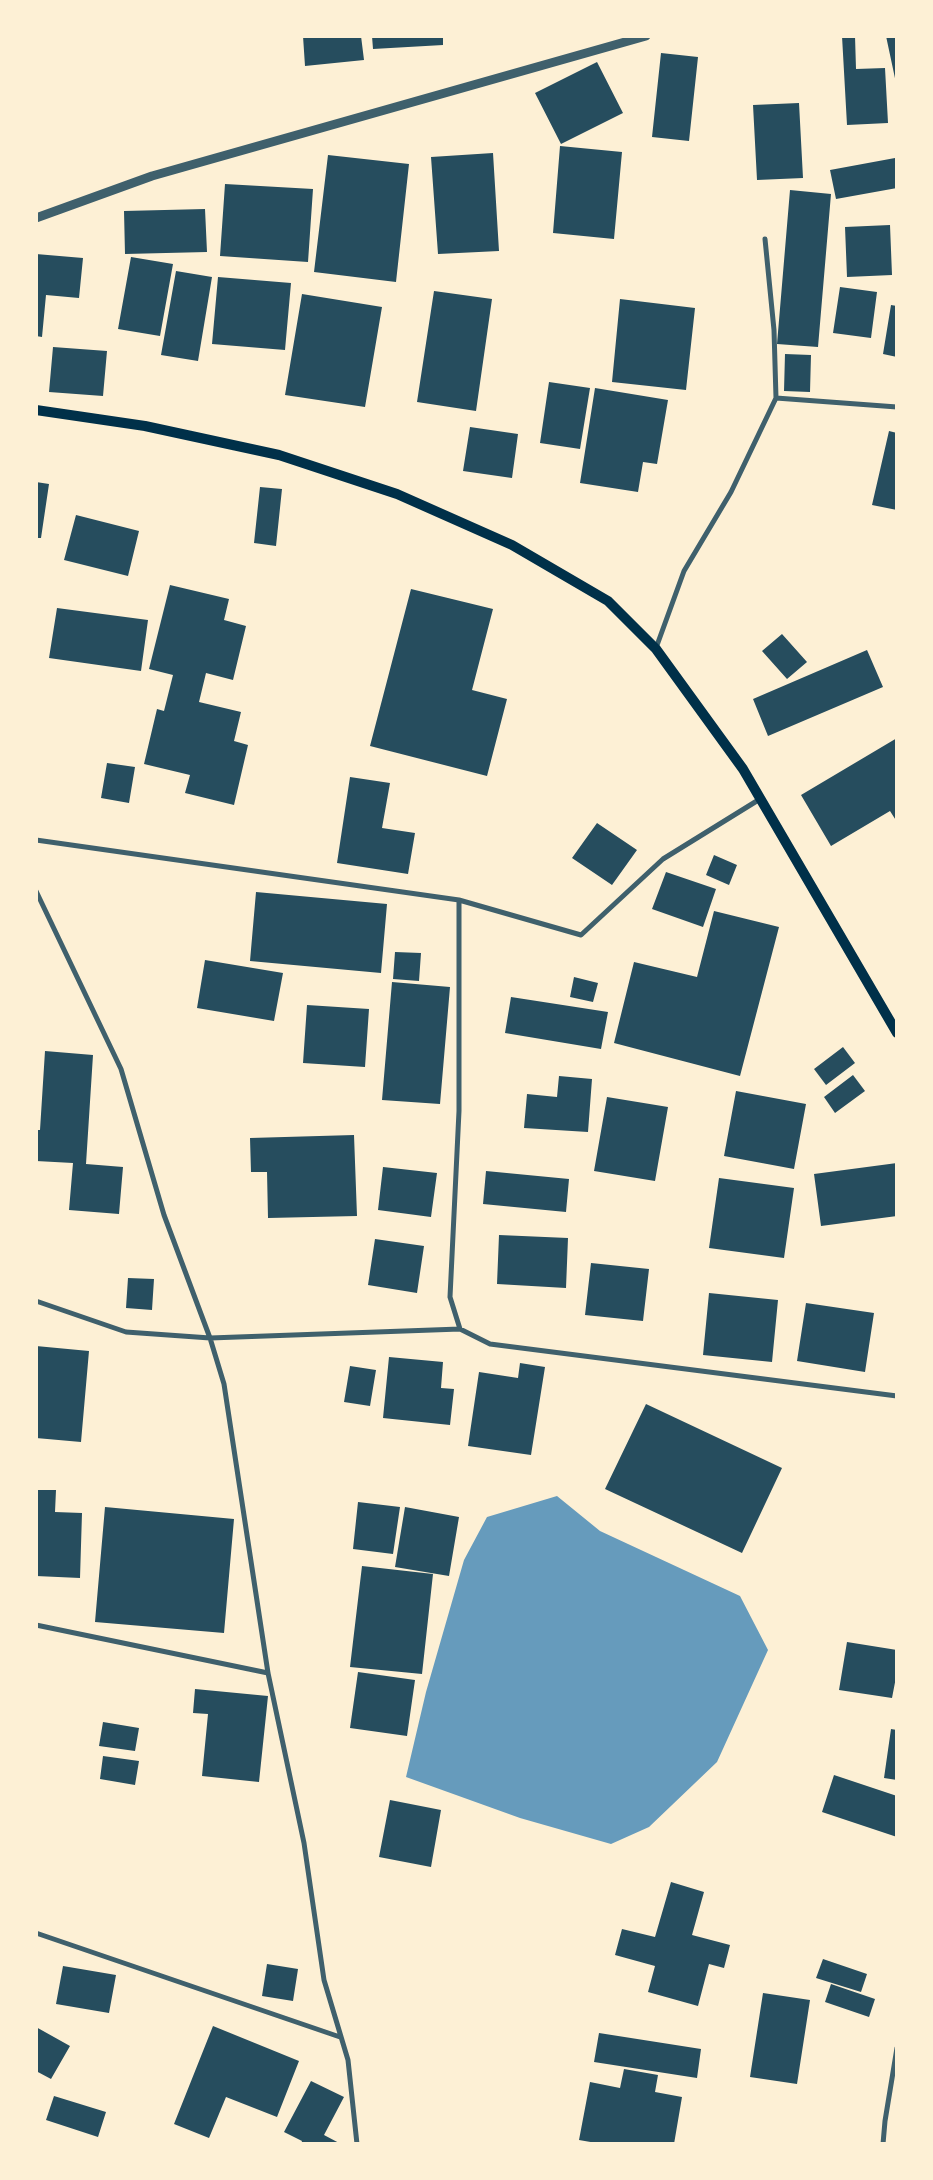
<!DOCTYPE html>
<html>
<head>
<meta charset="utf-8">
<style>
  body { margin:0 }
  #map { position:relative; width:933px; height:2180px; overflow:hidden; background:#fdf0d5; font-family:Barlow,sans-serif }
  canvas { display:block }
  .frame { position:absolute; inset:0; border:38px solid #fdf0d5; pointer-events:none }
</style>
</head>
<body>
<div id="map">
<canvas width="933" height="2180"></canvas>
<div class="frame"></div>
</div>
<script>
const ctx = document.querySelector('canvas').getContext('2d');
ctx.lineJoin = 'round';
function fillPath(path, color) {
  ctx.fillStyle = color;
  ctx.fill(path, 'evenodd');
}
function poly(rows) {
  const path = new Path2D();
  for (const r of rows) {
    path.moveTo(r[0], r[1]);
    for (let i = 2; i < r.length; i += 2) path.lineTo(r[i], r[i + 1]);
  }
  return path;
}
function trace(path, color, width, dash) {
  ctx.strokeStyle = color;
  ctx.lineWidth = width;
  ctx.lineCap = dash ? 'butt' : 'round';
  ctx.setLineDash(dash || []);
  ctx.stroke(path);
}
fillPath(poly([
  [557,1496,600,1531,740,1596,768,1650,717,1762,649,1827,611,1844,520,1818,406,1777,426,1692,464,1560,487,1517]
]), '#669bbc');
fillPath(poly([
  [303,36,361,36,364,60,305,66],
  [372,36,443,36,443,45,373,49],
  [842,36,855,36,856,69,885,68,888,123,847,125],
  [886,36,897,36,897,83,896,83],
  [661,53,698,57,689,141,652,137],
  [597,62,623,113,561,144,535,93],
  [799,103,803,178,757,180,753,105],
  [560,146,622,152,614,239,553,233],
  [493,153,499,251,438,254,431,157],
  [328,155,409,164,396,282,314,272],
  [895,158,897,188,836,199,830,170],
  [225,184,313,189,308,262,220,256],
  [790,190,831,194,818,347,777,344],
  [205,209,207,252,125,254,124,211],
  [890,225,892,275,847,277,845,227],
  [36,254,83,258,79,298,46,295,42,337,36,336],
  [131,257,173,264,160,336,118,329],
  [176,271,212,277,198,361,161,355],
  [218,277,291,283,285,350,212,344],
  [840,287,877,292,871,338,833,333],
  [434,291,492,299,476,411,417,402],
  [302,294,382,307,365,407,285,395],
  [620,299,695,308,686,390,612,382],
  [891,305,897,306,897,357,883,354],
  [53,347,107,351,103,396,49,392],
  [785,354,811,355,810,392,784,391],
  [549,382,590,388,580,449,540,443],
  [595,388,668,400,657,464,643,462,638,492,580,483],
  [470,427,518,434,512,478,463,471],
  [889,431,897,433,897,510,872,505],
  [36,482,49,484,41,538,36,538],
  [260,487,282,489,276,546,254,543],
  [76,515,139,531,128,576,64,560],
  [170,585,229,599,224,620,246,626,233,680,206,673,199,702,241,712,234,741,248,745,234,805,185,793,190,775,144,764,157,709,164,711,173,675,149,669],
  [411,589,493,609,472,690,507,699,487,776,370,746],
  [57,608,148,620,141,671,49,658],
  [782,634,807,662,787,679,762,651],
  [867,650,883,687,768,736,753,699],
  [897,738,897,822,890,811,831,846,801,795],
  [107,763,135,767,129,803,101,798],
  [350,777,390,783,382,828,415,833,408,874,337,863],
  [597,823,637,850,612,885,572,858],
  [714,855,737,865,729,885,706,875],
  [666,872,716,889,703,927,652,909],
  [256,892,387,904,381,973,250,961],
  [714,911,779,927,740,1076,614,1043,634,962,697,977],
  [395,952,421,953,419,981,393,979],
  [205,960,283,973,274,1021,197,1008],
  [574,977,598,983,593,1002,570,997],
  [392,982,450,987,440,1104,382,1100],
  [511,997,608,1012,601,1049,505,1033],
  [307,1005,369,1009,365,1067,303,1063],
  [843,1047,855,1063,826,1085,814,1069],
  [45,1051,93,1055,86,1164,123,1167,119,1214,69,1210,73,1163,36,1161,36,1130,40,1130],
  [853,1075,865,1091,835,1113,824,1097],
  [559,1076,592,1079,588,1132,524,1128,527,1094,557,1097],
  [736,1091,806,1104,794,1169,724,1156],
  [607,1097,668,1107,655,1181,594,1171],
  [354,1135,357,1216,268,1218,267,1172,251,1172,250,1138],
  [897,1163,897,1216,821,1226,814,1174],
  [383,1167,437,1173,431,1217,378,1210],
  [486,1171,569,1179,566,1212,483,1204],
  [719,1178,794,1188,784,1258,709,1248],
  [499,1235,568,1238,566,1288,497,1284],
  [375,1239,424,1246,417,1293,368,1285],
  [591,1263,649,1269,643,1321,585,1315],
  [128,1278,154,1279,152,1310,126,1308],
  [709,1293,778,1300,772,1362,703,1355],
  [806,1303,874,1313,865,1372,797,1361],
  [36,1346,89,1351,81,1442,36,1438],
  [389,1357,443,1362,441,1388,454,1389,450,1425,383,1418],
  [520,1363,545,1367,531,1455,468,1446,479,1372,518,1378],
  [350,1366,376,1370,370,1406,344,1402],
  [646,1404,782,1468,742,1553,605,1489],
  [36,1490,56,1490,55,1512,82,1513,80,1578,36,1576],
  [358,1502,400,1507,393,1554,353,1549],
  [105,1507,234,1519,224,1633,95,1622],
  [405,1507,459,1517,449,1576,395,1567],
  [362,1566,433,1574,422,1674,350,1667],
  [847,1642,897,1650,897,1672,892,1698,839,1690],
  [358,1672,415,1680,407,1736,350,1728],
  [195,1689,268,1696,259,1782,202,1776,208,1714,193,1713],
  [103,1722,139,1728,135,1751,99,1746],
  [891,1729,897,1730,897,1780,884,1778],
  [103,1756,139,1761,135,1785,100,1779],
  [834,1775,897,1796,897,1837,822,1812],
  [390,1800,441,1810,431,1867,379,1857],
  [671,1882,704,1892,692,1935,730,1945,724,1968,709,1964,698,2006,648,1992,655,1966,615,1955,622,1929,655,1937],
  [823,1959,867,1974,861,1992,816,1978],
  [267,1964,298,1969,293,2001,262,1996],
  [63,1966,116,1975,109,2013,56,2004],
  [831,1984,875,1999,869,2017,825,2002],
  [763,1993,810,2000,797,2084,750,2077],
  [213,2026,299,2061,277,2117,226,2097,209,2138,174,2124],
  [36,2027,70,2046,51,2079,36,2071],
  [599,2033,701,2049,697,2078,594,2062],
  [624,2069,658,2075,655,2092,682,2097,674,2144,602,2144,579,2140,590,2082,620,2088],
  [311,2081,344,2097,324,2135,341,2144,301,2144,302,2141,284,2132],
  [54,2096,106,2112,98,2137,46,2120]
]), '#264d5e');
trace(poly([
  [765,239,774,330,776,398],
  [656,648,684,571,731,492,776,398,897,407],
  [36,840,459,900,459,1111,450,1297,460,1329,490,1344,897,1396],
  [36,891,121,1069,164,1215,210,1338,224,1384,268,1673,304,1843,324,1980,348,2060,357,2144],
  [459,900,581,935,663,859,760,799],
  [36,1301,126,1332,210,1338,460,1329],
  [36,1625,268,1673],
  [36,1933,340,2037],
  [883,2144,885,2121,897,2048]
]), '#3f606c', 5);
trace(poly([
  [36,218,152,176,646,36]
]), '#3f606c', 9);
trace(poly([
  [36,410,145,426,279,455,397,494,512,545,608,601,656,649,743,769,897,1033]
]), '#003049', 10);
</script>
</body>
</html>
